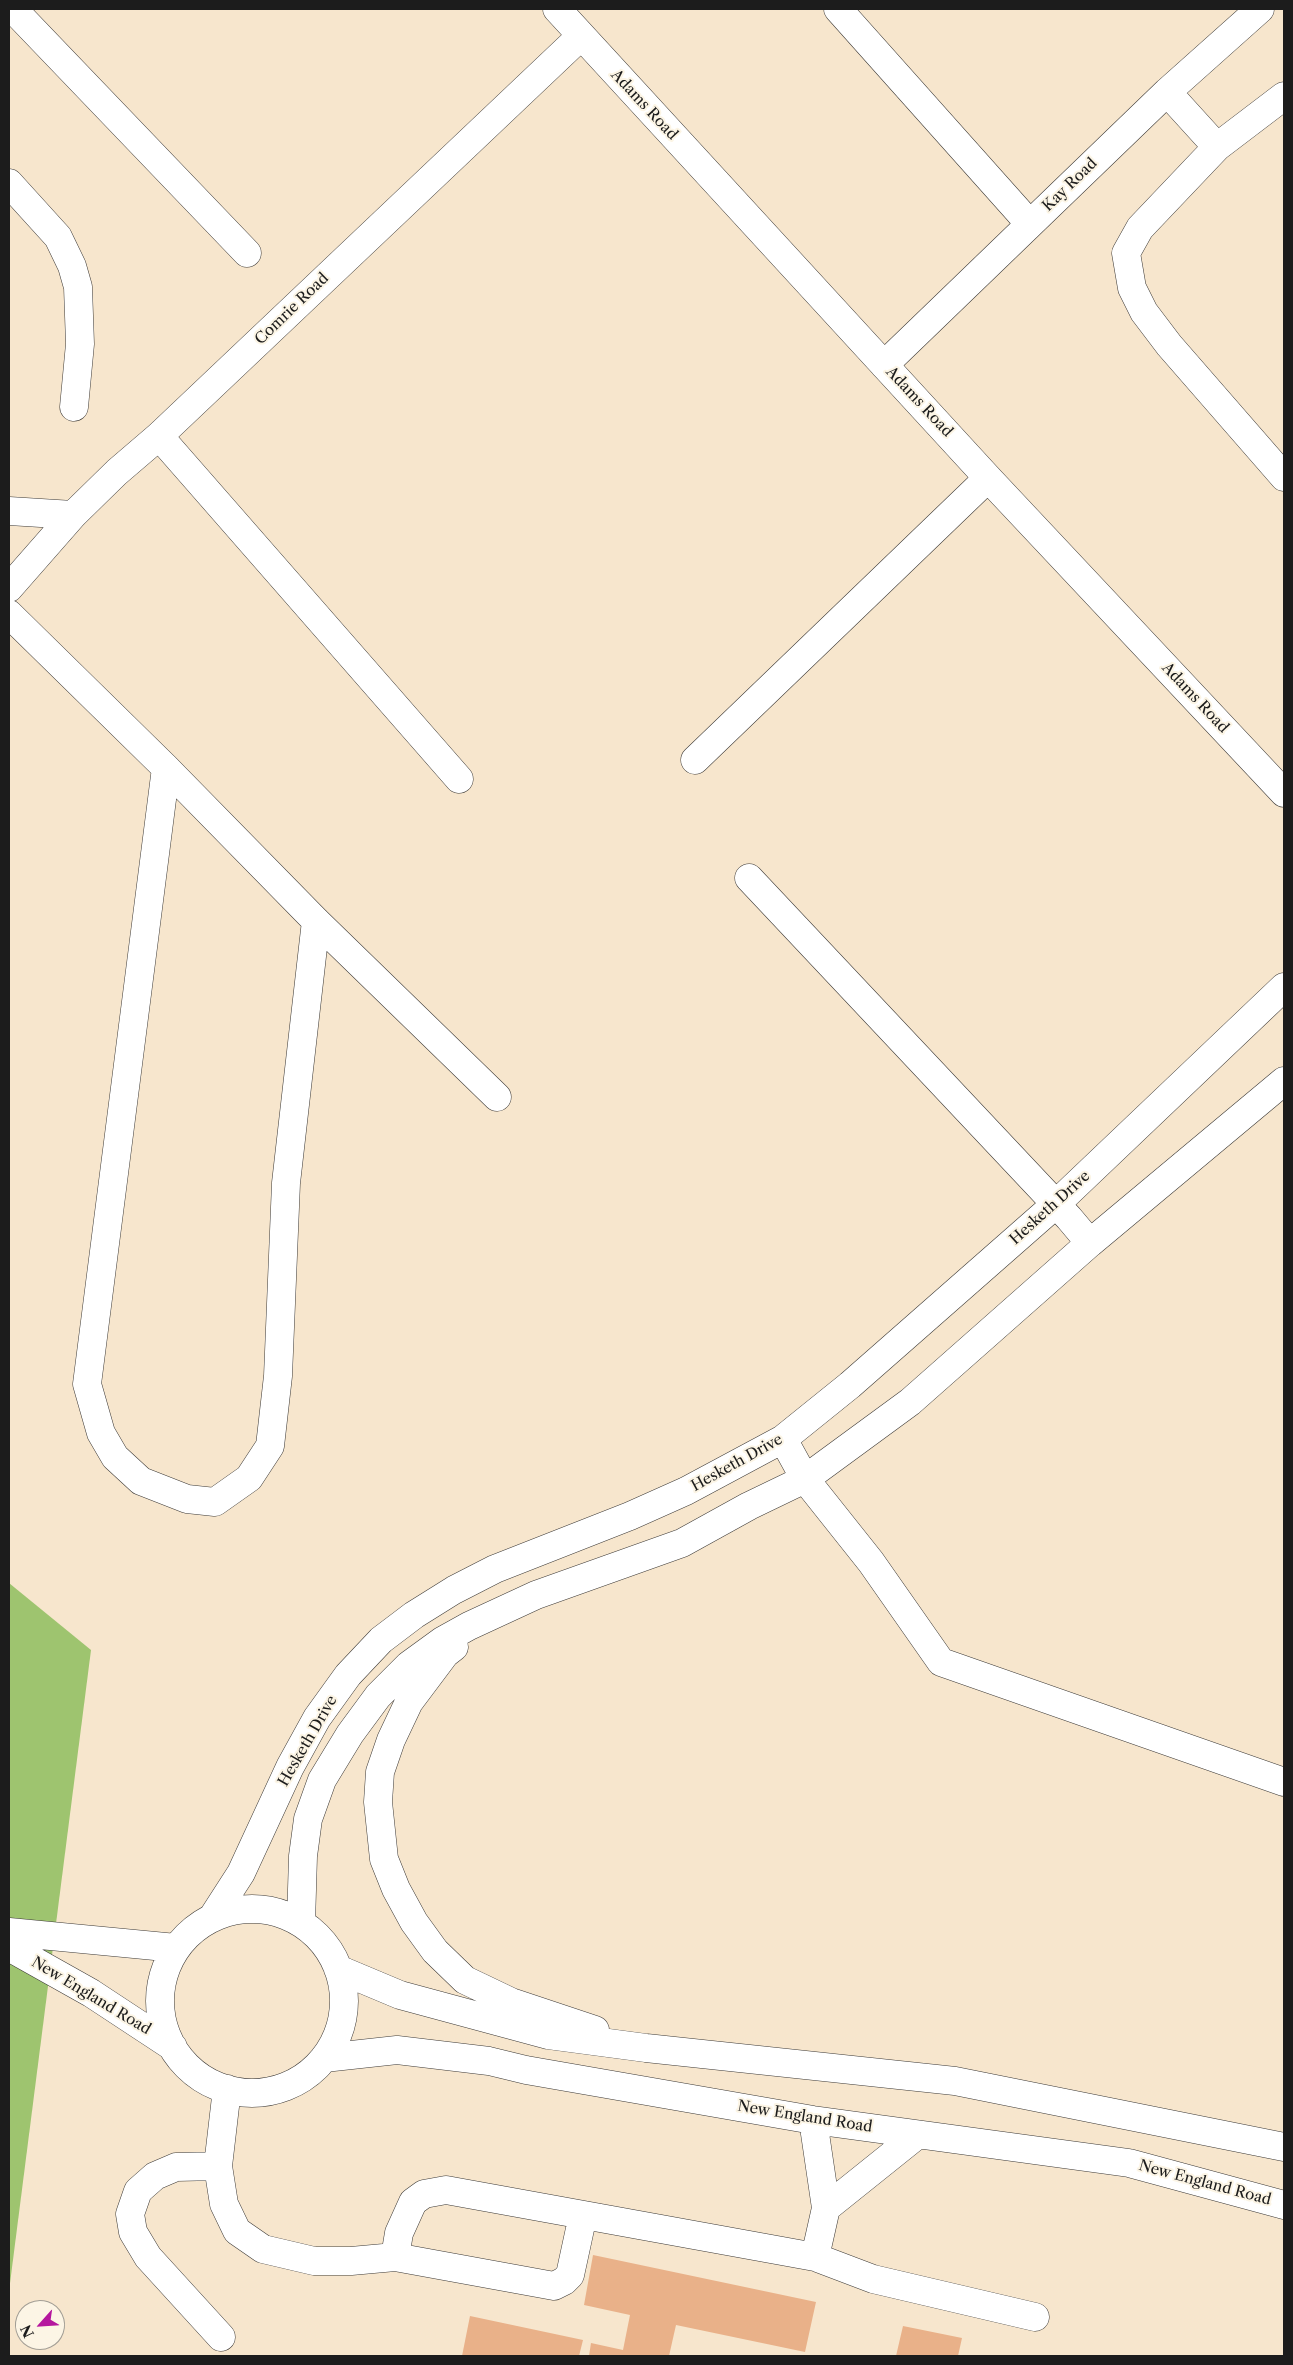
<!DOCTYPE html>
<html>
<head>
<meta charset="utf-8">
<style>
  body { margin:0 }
  #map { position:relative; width:1293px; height:2365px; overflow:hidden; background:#f7e6cd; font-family:"Libre Caslon Text",serif }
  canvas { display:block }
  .frame { position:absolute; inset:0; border:10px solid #1c1c1c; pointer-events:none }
  .north { position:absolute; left:15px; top:2300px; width:50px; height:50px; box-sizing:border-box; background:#fcf5e5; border:1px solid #a29e95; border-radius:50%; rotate:244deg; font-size:14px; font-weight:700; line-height:20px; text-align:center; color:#1c1c1c }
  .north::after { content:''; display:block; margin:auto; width:18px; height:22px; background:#b5179e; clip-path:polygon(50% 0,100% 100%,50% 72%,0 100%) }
</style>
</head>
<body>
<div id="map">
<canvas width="1293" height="2365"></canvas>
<div class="frame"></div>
<div class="north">N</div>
</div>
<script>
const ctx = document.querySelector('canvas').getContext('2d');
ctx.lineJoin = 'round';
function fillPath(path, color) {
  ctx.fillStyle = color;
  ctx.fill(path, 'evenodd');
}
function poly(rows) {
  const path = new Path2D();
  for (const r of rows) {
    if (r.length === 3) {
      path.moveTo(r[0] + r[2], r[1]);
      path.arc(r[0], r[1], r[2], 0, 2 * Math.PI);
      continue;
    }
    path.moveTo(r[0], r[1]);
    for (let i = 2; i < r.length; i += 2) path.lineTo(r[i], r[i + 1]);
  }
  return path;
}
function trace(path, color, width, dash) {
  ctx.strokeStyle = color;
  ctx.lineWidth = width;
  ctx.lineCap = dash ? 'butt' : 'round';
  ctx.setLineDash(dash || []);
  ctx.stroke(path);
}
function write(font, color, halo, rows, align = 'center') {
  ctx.font = font + ' "Libre Caslon Text",serif';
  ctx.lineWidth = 4;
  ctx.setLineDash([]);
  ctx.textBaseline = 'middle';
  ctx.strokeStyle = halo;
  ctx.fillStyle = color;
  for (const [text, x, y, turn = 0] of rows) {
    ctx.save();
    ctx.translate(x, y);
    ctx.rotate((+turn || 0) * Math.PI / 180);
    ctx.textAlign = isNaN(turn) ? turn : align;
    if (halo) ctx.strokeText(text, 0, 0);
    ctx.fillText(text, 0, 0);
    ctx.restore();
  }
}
fillPath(poly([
  [9,1583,91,1650,9,2291]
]), '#9ec46f');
fillPath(poly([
  [593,2255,816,2302,805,2352,676,2325,669,2356,589,2356,591,2343,623,2350,630,2315,584,2305],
  [470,2316,583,2340,579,2356,462,2356],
  [903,2326,962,2338,958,2356,896,2356]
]), '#e9b189');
const minor = poly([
  [13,9,247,253],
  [557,9,988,478,1284,793],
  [838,9,1029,223],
  [1167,92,1217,147],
  [1284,96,1217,147,1140,228,1126,253,1132,288,1144,312,1169,345,1284,477],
  [9,183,58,237,72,266,78,287,80,344,74,407],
  [884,365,1167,92,1260,9],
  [159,436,459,779],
  [9,511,73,515],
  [9,588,73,515,117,472,159,436,581,36],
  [9,614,166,768,316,921,497,1097],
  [695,760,988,478],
  [166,768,87,1384,101,1433,115,1457,141,1481,187,1499,215,1502,249,1478,270,1446,278,1376,286,1183,316,921],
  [749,878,1069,1218,1090,1243],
  [783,1439,805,1479,871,1562,941,1662,1284,1782],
  [454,1647,445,1654,409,1702,391,1740,380,1772,378,1802,384,1859,396,1889,414,1922,435,1951,465,1980,511,2002,595,2030],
  [252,2001,92],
  [212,1918,241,1873,290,1767,317,1718,348,1675,381,1640,414,1615,454,1590,495,1569,630,1516,686,1491,783,1439,850,1385,1056,1204,1284,987],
  [301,1923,303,1856,308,1819,322,1780,350,1734,378,1696,409,1665,442,1641,469,1626,536,1595,682,1543,749,1506,805,1479,910,1402,1090,1243,1284,1081],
  [9,1932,176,1948],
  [9,1947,91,1993,173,2047],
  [338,1969,400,1995,548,2035,646,2048,955,2081,1284,2147],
  [324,2058,397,2050,489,2061,526,2070,813,2120,1129,2163,1284,2205],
  [227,2089,218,2166,224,2204,237,2231,263,2249,314,2261,351,2261,395,2257,399,2233,413,2202,424,2194,446,2190,815,2257,873,2279,1035,2317],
  [813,2120,826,2208,815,2257],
  [218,2166,176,2167,155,2176,138,2191,130,2214,133,2232,148,2257,221,2337],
  [826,2208,917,2135],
  [395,2257,554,2286,564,2281,570,2275,583,2215]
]);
trace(minor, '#3d3a37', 29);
trace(minor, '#fff', 28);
write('15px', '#1c1c1c', '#fcf5e5', [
  ["Adams Road",644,105,47],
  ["Kay Road",1070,185,-44],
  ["Comrie Road",292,309,-44],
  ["Adams Road",919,402,47],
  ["Adams Road",1195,698,47],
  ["Hesketh Drive",1050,1208,-42],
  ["Hesketh Drive",737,1463,-29],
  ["Hesketh Drive",308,1741,-60],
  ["New England Road",91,1996,31],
  ["New England Road",805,2117,9],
  ["New England Road",1205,2183,15]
]);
</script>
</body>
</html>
